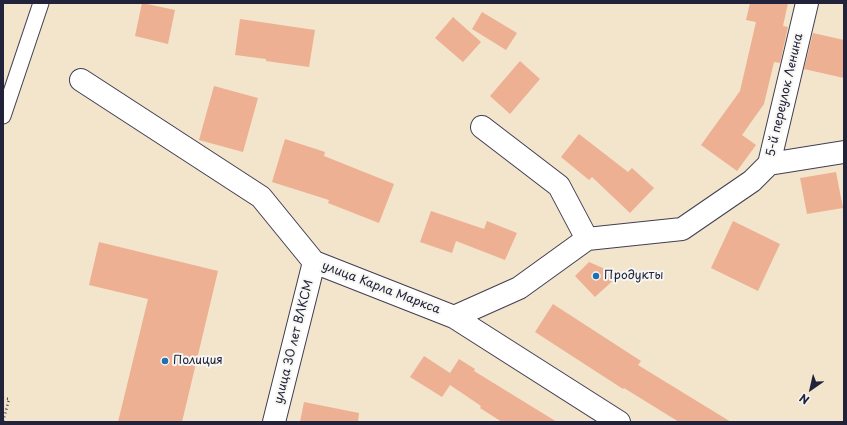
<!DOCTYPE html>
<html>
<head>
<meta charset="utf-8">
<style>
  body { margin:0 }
  #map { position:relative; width:847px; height:425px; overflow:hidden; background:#f3e4cc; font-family:"Playpen Sans",sans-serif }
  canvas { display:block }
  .frame { position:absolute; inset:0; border:4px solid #22223b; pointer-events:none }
  .north { position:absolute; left:791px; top:369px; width:40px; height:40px; -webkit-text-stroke:3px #f6f6f2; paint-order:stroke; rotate:214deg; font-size:11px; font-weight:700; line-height:16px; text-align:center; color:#22223b }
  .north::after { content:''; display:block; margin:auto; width:14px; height:18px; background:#22223b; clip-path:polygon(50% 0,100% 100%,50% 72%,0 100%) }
</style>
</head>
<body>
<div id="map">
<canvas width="847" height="425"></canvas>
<div class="frame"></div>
<div class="north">N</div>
</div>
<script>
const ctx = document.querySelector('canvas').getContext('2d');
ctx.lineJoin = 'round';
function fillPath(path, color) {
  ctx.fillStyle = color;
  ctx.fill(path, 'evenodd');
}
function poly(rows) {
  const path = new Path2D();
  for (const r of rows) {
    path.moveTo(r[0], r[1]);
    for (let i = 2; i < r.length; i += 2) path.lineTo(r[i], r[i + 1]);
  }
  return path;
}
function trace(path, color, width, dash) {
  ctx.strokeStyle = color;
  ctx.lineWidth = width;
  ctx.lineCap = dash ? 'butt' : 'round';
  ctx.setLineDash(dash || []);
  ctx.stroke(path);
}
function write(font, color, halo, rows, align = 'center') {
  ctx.font = font + ' "Playpen Sans",sans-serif';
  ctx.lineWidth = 4;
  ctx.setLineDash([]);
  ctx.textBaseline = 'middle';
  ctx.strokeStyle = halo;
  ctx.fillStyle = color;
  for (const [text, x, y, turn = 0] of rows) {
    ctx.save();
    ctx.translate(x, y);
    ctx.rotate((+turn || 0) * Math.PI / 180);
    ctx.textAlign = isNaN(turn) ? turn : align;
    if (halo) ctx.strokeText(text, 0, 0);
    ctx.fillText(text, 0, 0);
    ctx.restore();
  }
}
fillPath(poly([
  [142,3,175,10,168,44,135,36],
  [750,3,788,3,783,26,788,27,780,63,774,62,764,104,742,135,756,145,737,171,701,145,740,91,756,22,746,20],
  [482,12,517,33,506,50,472,29],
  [453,17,481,42,463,62,435,38],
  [240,19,315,30,309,67,266,61,266,59,235,55],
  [813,33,844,40,844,78,804,69],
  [520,61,540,79,510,114,490,96],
  [214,86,258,98,243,152,199,140],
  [579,134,628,172,632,168,654,188,630,213,592,177,589,180,561,157],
  [285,139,325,152,324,156,394,184,379,223,328,203,329,200,272,182],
  [836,172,843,208,807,214,800,178],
  [431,211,484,229,487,221,517,233,505,260,456,241,452,253,420,242],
  [733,221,780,244,758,291,711,268],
  [99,242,218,271,182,422,118,422,148,299,89,285],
  [589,262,619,275,595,297,575,276],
  [553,304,641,361,638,365,731,422,679,422,624,388,623,389,535,332],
  [424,356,450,373,459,359,475,369,474,371,557,422,502,422,480,408,481,406,450,385,442,397,410,377],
  [304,402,359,413,358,422,300,422]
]), '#edb092');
const lane = poly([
  [3,116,41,3]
]);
const street = poly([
  [81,80,261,197,314,262,454,317,619,422],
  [482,127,559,186,587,239],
  [769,164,844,152],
  [454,317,519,288,587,239,682,229,752,181,769,164,807,3],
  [274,422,314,262]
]);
trace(lane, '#413f51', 17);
trace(street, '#413f51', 24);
trace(poly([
  [3,398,9,399,3,422]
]), '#413f51', 2.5, [1, 3]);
trace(lane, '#fff', 15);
trace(street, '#fff', 22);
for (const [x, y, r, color] of [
  [596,276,4,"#1f6fb2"],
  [165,361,4,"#1f6fb2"]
]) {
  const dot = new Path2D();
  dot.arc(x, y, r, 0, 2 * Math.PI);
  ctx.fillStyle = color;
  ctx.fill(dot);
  trace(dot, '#f6f6f2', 1.5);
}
write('12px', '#22223b', '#f6f6f2', [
  ["5-й переулок Ленина",785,95,-77],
  ["улица Карла Маркса",381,288,21],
  ["улица 30 лет ВЛКСМ",294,342,-76]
]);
write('12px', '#22223b', '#f6f6f2', [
  ["Продукты",604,276],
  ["Полиция",173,361]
], 'left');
</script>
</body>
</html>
